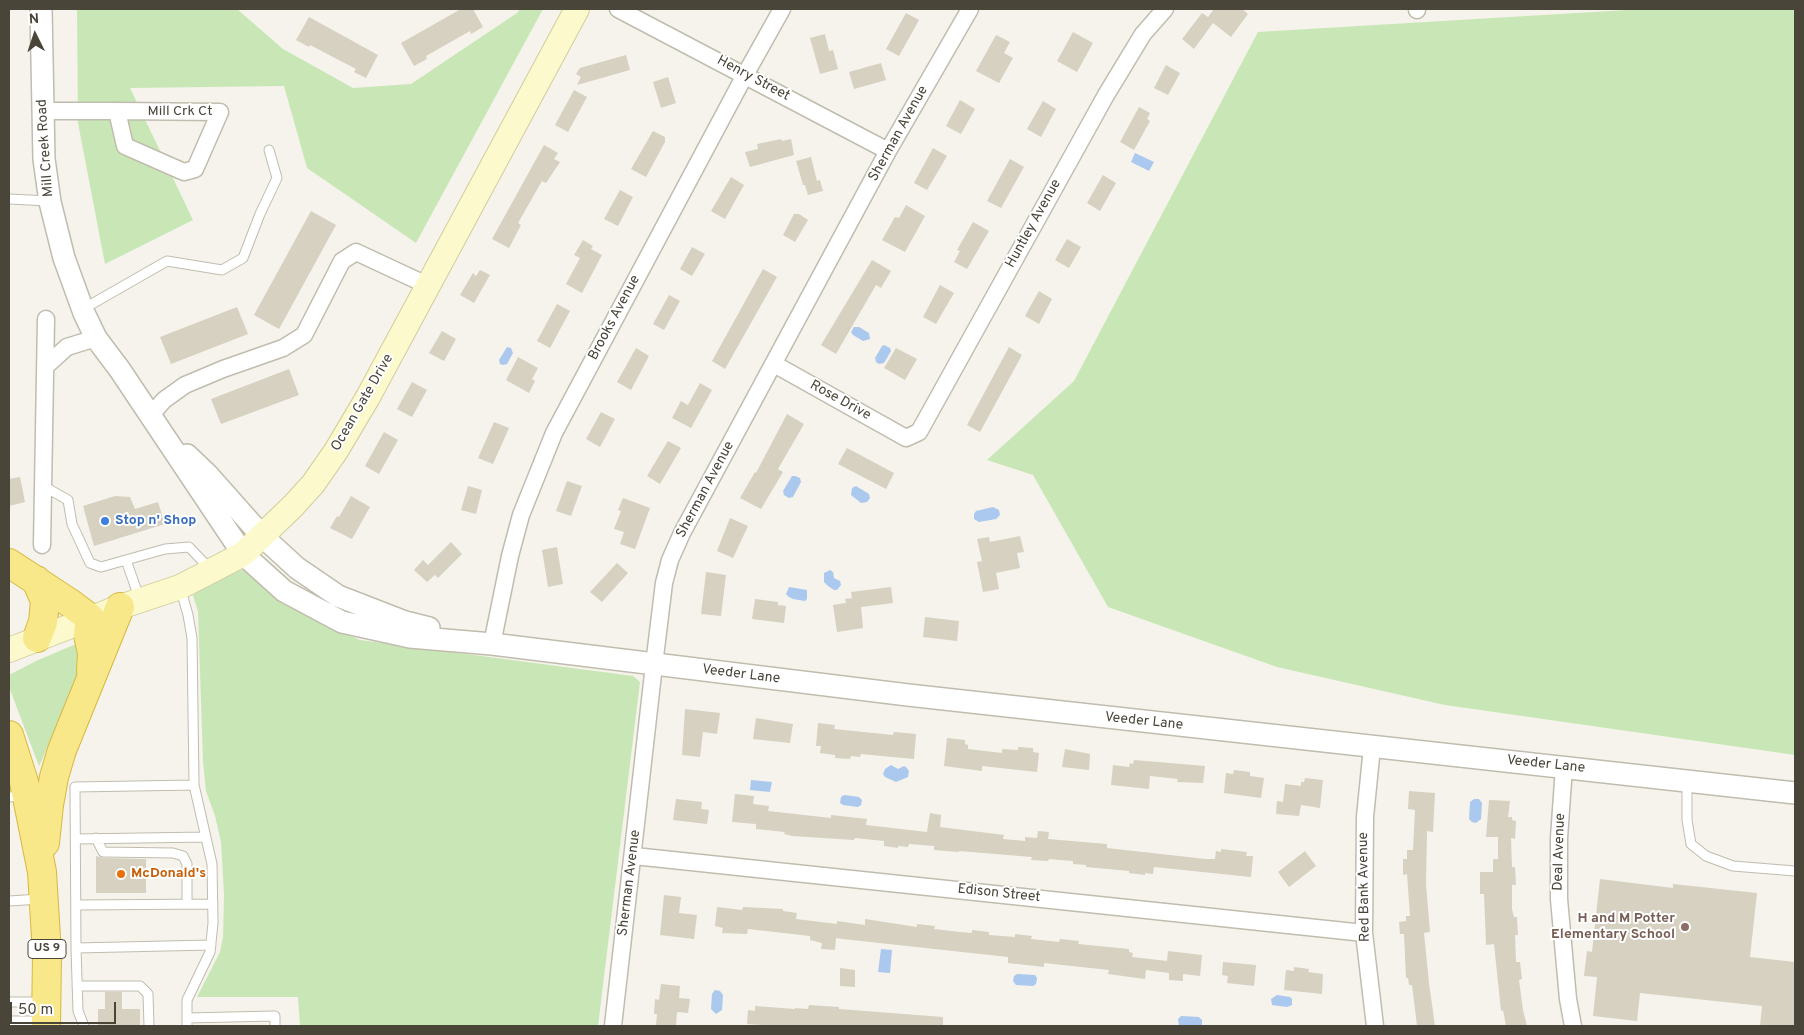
<!DOCTYPE html>
<html>
<head>
<meta charset="utf-8">
<style>
  body { margin:0 }
  #map { position:relative; width:1804px; height:1035px; overflow:hidden; background:#f5f3eb; font-family:Overpass,sans-serif }
  canvas { display:block }
  .frame { position:absolute; inset:0; border:10px solid #494539; pointer-events:none }
  .north { position:absolute; left:10px; top:10px; width:50px; height:50px; -webkit-text-stroke:4px #fff; paint-order:stroke; rotate:356deg; font-size:14px; font-weight:700; line-height:20px; text-align:center; color:#494539 }
  .north::after { content:''; display:block; margin:auto; width:18px; height:22px; background:#494539; clip-path:polygon(50% 0,100% 100%,50% 72%,0 100%) }
  .scale { position:absolute; left:10px; top:1002px; width:106px; height:22px; box-sizing:border-box; border:2px solid #494539; border-top:0; padding-left:6px; font-size:15px; line-height:18px; white-space:nowrap; color:#494539; -webkit-text-stroke:4px #fff; paint-order:stroke }
</style>
</head>
<body>
<div id="map">
<canvas width="1804" height="1035"></canvas>
<div class="frame"></div>
<div class="north">N</div>
<div class="scale">50 m</div>
</div>
<script>
const ctx = document.querySelector('canvas').getContext('2d');
ctx.lineJoin = 'round';
function fillPath(path, color) {
  ctx.fillStyle = color;
  ctx.fill(path, 'evenodd');
}
function poly(rows) {
  const path = new Path2D();
  for (const r of rows) {
    path.moveTo(r[0], r[1]);
    for (let i = 2; i < r.length; i += 2) path.lineTo(r[i], r[i + 1]);
  }
  return path;
}
function trace(path, color, width, dash) {
  ctx.strokeStyle = color;
  ctx.lineWidth = width;
  ctx.lineCap = dash ? 'butt' : 'round';
  ctx.setLineDash(dash || []);
  ctx.stroke(path);
}
function write(font, color, halo, rows, align = 'center') {
  ctx.font = font + ' Overpass,sans-serif';
  ctx.lineWidth = 4;
  ctx.setLineDash([]);
  ctx.textBaseline = 'middle';
  ctx.strokeStyle = halo;
  ctx.fillStyle = color;
  for (const [text, x, y, turn = 0] of rows) {
    ctx.save();
    ctx.translate(x, y);
    ctx.rotate((+turn || 0) * Math.PI / 180);
    ctx.textAlign = isNaN(turn) ? turn : align;
    if (halo) ctx.strokeText(text, 0, 0);
    ctx.fillText(text, 0, 0);
    ctx.restore();
  }
}
fillPath(poly([
  [77,9,237,9,283,49,353,88,411,84,517,13,520,9,543,9,416,243,307,168,284,86,130,88,193,220,105,264,78,123],
  [1644,9,1795,9,1795,755,1445,705,1277,667,1108,607,1033,475,987,460,1074,381,1258,32],
  [242,570,251,573,312,619,360,640,633,676,640,682,598,1026,300,1026,298,997,197,997,220,952,223,937,224,895,221,842,215,816,206,791,203,762,198,611,193,596,196,590,231,571],
  [76,644,81,665,42,760,39,766,9,687,9,675,36,661]
]), '#c9e7b6');
fillPath(poly([
  [1135,153,1154,162,1149,171,1131,162],
  [854,327,859,327,869,333,870,339,863,341,853,335,851,332],
  [884,345,890,348,891,351,884,363,879,364,876,362,875,358,882,346],
  [507,347,511,348,513,353,507,364,503,365,500,364,499,360],
  [792,476,795,476,800,478,801,482,793,497,789,498,784,495,783,491],
  [856,486,869,494,870,498,867,502,861,503,851,495,852,488],
  [993,507,999,510,1000,515,996,519,979,522,974,519,974,514,976,511],
  [830,570,833,572,834,578,840,581,841,585,837,590,834,590,828,586,824,582,824,573],
  [789,587,807,590,807,599,805,601,793,599,789,597,786,594],
  [891,765,898,769,904,766,906,767,909,771,908,777,896,782,885,777,883,774,885,769],
  [751,780,772,782,770,792,750,790],
  [844,795,859,797,862,800,861,805,858,807,843,805,840,803,841,797],
  [1474,799,1479,799,1482,803,1481,819,1476,823,1472,822,1469,819,1470,802],
  [881,949,892,950,890,973,878,972],
  [1017,974,1035,975,1037,978,1036,984,1033,986,1016,985,1013,981,1014,976],
  [715,990,720,991,723,995,722,1010,716,1014,711,1009,712,994],
  [1277,995,1290,997,1292,999,1292,1005,1287,1007,1272,1005,1271,999],
  [1181,1016,1199,1017,1202,1020,1202,1025,1179,1026,1178,1019]
]), '#abc8ee');
fillPath(poly([
  [461,9,473,9,483,27,471,34,470,31,426,56,427,59,414,66,401,43],
  [1214,9,1242,9,1248,14,1231,37,1213,23,1194,49,1182,39,1202,13,1208,17],
  [906,13,919,20,899,56,886,49],
  [309,17,378,55,366,78,354,72,356,69,310,45,309,47,296,40],
  [1073,32,1093,43,1077,72,1057,61],
  [825,34,829,51,833,50,838,69,820,74,810,38],
  [996,35,1010,42,1004,53,1013,58,999,83,976,71],
  [626,55,630,70,577,85,581,77,576,74,580,68],
  [881,63,886,80,854,89,849,72],
  [1166,65,1180,73,1168,95,1154,88],
  [668,77,676,103,661,108,653,82],
  [574,90,587,97,568,132,555,125],
  [960,100,975,109,961,134,946,126],
  [1043,101,1056,109,1041,137,1027,129],
  [1139,107,1150,113,1147,119,1150,121,1134,150,1120,142],
  [653,131,665,137,665,142,646,177,631,169],
  [781,139,782,141,791,139,794,155,750,167,745,152,758,149,757,144],
  [544,145,558,153,554,159,560,162,546,183,542,181,518,223,521,225,509,248,492,239],
  [933,148,947,156,927,190,914,183],
  [811,157,817,181,820,180,823,191,808,195,805,185,803,185,796,161],
  [1010,159,1024,167,1001,208,987,201],
  [1103,175,1116,183,1100,211,1087,203],
  [731,177,744,185,725,219,711,211],
  [620,190,633,197,618,226,604,219],
  [906,205,925,216,905,252,882,240,895,217,899,218],
  [311,211,336,225,279,329,254,315],
  [794,214,799,214,808,220,795,242,783,235],
  [973,222,989,231,967,269,954,262,960,251,957,250],
  [1067,239,1081,247,1069,268,1055,260],
  [583,240,593,246,591,249,602,255,582,293,566,284,580,258,574,255],
  [692,247,705,254,692,276,680,269],
  [872,260,891,271,881,288,876,285,836,354,821,345],
  [763,269,777,277,725,369,712,361],
  [480,270,490,275,474,303,460,295,473,273,476,276],
  [940,285,954,293,936,324,923,317],
  [1039,291,1052,299,1039,324,1025,316],
  [669,295,680,301,664,330,653,324],
  [557,304,570,311,550,348,537,341],
  [237,307,248,334,171,364,160,337],
  [442,331,456,339,444,361,429,353],
  [1009,347,1022,355,980,432,967,425],
  [636,348,649,356,631,390,617,382],
  [896,348,917,359,905,380,884,368],
  [518,357,538,368,532,379,535,381,529,393,506,380],
  [289,369,299,395,221,424,211,399],
  [412,382,427,390,412,417,397,409],
  [700,383,712,390,691,428,672,418,681,401,688,405],
  [601,412,615,419,600,447,586,439],
  [787,414,804,424,778,469,783,472,761,509,740,498,755,472,756,473],
  [494,422,509,428,493,464,478,458],
  [384,432,398,440,379,474,365,466],
  [668,441,681,448,660,484,647,476],
  [847,448,894,473,886,489,838,464],
  [20,477,25,502,9,506,9,479],
  [567,481,582,486,571,516,556,511],
  [468,486,482,490,476,514,461,510],
  [115,496,130,497,135,509,158,502,165,524,94,546,83,506],
  [351,496,370,507,352,539,330,528,337,516,339,517],
  [623,498,650,508,635,549,620,544,624,532,614,529,621,511,618,510],
  [730,518,748,526,733,558,717,551],
  [1020,536,1024,552,1017,553,1020,568,996,573,999,589,983,592,977,562,982,561,977,539,989,537,990,542],
  [451,542,462,554,438,578,435,575,427,582,414,570,423,560,428,565],
  [557,547,563,584,548,587,542,550],
  [617,563,628,573,602,602,590,592],
  [706,572,726,575,721,616,701,614],
  [891,587,893,603,861,607,863,628,837,632,833,605,846,603,845,599,852,598,851,592],
  [755,599,778,602,778,605,786,606,784,623,752,619],
  [925,617,959,621,957,641,923,637],
  [685,709,720,713,717,734,703,732,700,757,682,755],
  [756,718,793,724,790,743,753,739],
  [818,723,835,725,834,729,893,735,894,732,916,734,914,759,861,754,860,757,851,756,850,759,835,758,835,755,820,753,821,746,816,746],
  [947,738,965,740,965,744,968,745,968,749,1002,753,1002,749,1018,750,1018,747,1033,748,1033,752,1039,753,1037,772,982,766,982,771,944,766],
  [1065,749,1090,754,1089,770,1062,767],
  [1134,760,1205,766,1203,783,1177,782,1178,779,1150,776,1149,789,1111,785,1113,765,1129,767,1130,763,1133,764],
  [1234,770,1250,772,1250,776,1264,778,1261,798,1224,793,1226,773,1233,774],
  [1305,778,1323,780,1320,808,1301,805,1299,816,1276,814,1277,801,1283,802,1285,784,1301,786,1301,782,1304,782],
  [1409,791,1435,793,1433,832,1427,831,1426,884,1430,932,1424,933,1429,983,1435,1026,1417,1026,1412,985,1409,985,1408,978,1406,978,1404,934,1400,934,1399,922,1406,921,1406,916,1410,916,1407,874,1403,875,1403,859,1407,859,1407,850,1413,850,1415,810,1408,809],
  [735,794,754,796,753,804,769,806,768,811,831,818,831,815,867,819,866,825,927,832,930,813,941,815,940,827,1004,835,1003,839,1025,841,1025,837,1037,838,1038,831,1049,832,1048,839,1107,844,1107,848,1206,859,1215,859,1216,851,1221,852,1221,849,1247,852,1246,856,1253,856,1251,877,1154,867,1153,874,1145,873,1145,875,1129,873,1129,871,1086,867,1086,865,1073,864,1073,861,1049,859,1048,861,1031,860,1032,857,959,851,959,852,934,850,934,846,909,844,908,847,898,846,898,848,884,846,884,841,855,838,854,840,792,836,784,834,785,832,756,829,756,824,732,822],
  [676,799,702,802,701,809,709,810,707,824,673,820],
  [1489,800,1510,801,1508,817,1512,817,1512,820,1516,821,1515,839,1511,838,1512,867,1515,867,1516,885,1512,885,1512,909,1514,917,1517,917,1518,935,1515,935,1516,962,1520,962,1522,979,1519,980,1523,1010,1527,1026,1506,1026,1503,1010,1501,1011,1494,944,1486,945,1484,894,1480,894,1480,872,1493,872,1493,859,1498,859,1498,837,1486,837],
  [1305,851,1316,866,1289,887,1278,872],
  [96,856,103,858,146,859,146,893,96,893],
  [1600,879,1673,888,1673,884,1757,893,1750,957,1795,962,1795,1026,1760,1026,1762,1006,1640,993,1637,1021,1593,1016,1597,977,1584,976,1587,951,1592,952],
  [664,895,681,897,679,913,697,915,694,939,660,935],
  [717,907,742,910,743,907,783,909,783,911,797,913,796,919,837,924,837,921,865,925,865,919,917,927,917,924,935,926,934,929,960,932,972,933,972,930,989,932,989,935,1015,937,1015,934,1032,936,1031,939,1059,942,1060,939,1079,941,1078,944,1129,949,1129,952,1133,953,1132,957,1167,961,1168,951,1202,955,1200,976,1183,974,1183,981,1169,980,1169,973,1146,970,1145,979,1108,974,1109,970,1044,963,1044,967,1008,963,1008,957,843,939,836,938,835,950,821,949,822,943,810,940,810,936,748,929,747,934,722,933,723,928,715,926],
  [1223,962,1256,965,1254,986,1227,983,1228,976,1222,975],
  [1294,967,1309,969,1308,972,1323,974,1322,994,1284,990,1286,970,1294,971],
  [840,968,855,970,855,987,840,986],
  [661,984,680,986,679,998,690,999,688,1013,677,1012,676,1026,656,1026,657,1014,654,1014,655,999,659,1000],
  [105,992,122,992,122,1009,140,1009,140,1026,98,1026,98,1009,105,1009],
  [809,1005,839,1007,839,1009,943,1017,943,1026,777,1026,747,1024,748,1010,755,1011,755,1006,795,1009,795,1008,808,1009]
]), '#d6d1c1');
const service = poly([
  [9,199,49,201],
  [83,309,167,261,222,270,243,258,260,214,277,178,269,150],
  [43,486,68,500,72,524,90,563,101,567,165,549,189,547,210,569],
  [126,560,140,600],
  [180,587,188,615,192,638,194,785,212,864,213,923,210,952,187,1000,187,1026],
  [1687,781,1687,820,1691,844,1706,856,1733,866,1795,871],
  [194,785,75,787,76,948,211,945],
  [9,797,24,796],
  [96,838,103,852,173,853,183,856,187,864,187,904],
  [76,839,206,837],
  [9,901,41,899],
  [76,905,213,904],
  [76,948,78,1011,84,1026],
  [77,986,140,986,148,994,149,1026],
  [9,1002,44,1002],
  [187,1018,275,1016,275,1026],
  [9,1021,43,1021]
]);
const minor = poly([
  [618,9,888,151],
  [1417,9,1417,10],
  [42,111,117,111,220,112,195,169,184,172,125,146,117,111],
  [774,364,906,438,919,432,1106,95,1143,34,1165,9],
  [46,366,67,347,96,338],
  [150,416,164,400,185,385,223,369,283,348,304,335,342,261,356,252,429,286],
  [42,545,46,319],
  [492,644,510,556,521,515,554,433,745,75,782,9],
  [1372,747,1365,817,1364,933,1375,1026],
  [1564,767,1559,838,1559,899,1568,999,1573,1026],
  [634,856,1364,933],
  [613,1026,654,665,664,583,670,560,682,533,888,151,970,9]
]);
const tertiary = poly([
  [41,9,44,159,50,202,64,258,84,313,96,338,120,370,243,554,284,591,342,622,410,637,492,644,908,695,1795,793],
  [187,455,207,474,262,536,297,568,338,596,405,622,429,628]
]);
const secondary = poly([
  [9,650,120,607,180,587,230,561,243,554,293,506,313,484,336,451,368,397,577,9]
]);
const trunk = poly([
  [9,563,70,603,90,618,88,635,92,653,91,671],
  [36,580,45,601,43,622,37,638],
  [9,735,24,782,42,872,47,954,46,1026],
  [45,843,49,805,54,777,62,750,120,607]
]);
trace(service, '#c0bdae', 11);
trace(minor, '#c0bdae', 19);
trace(tertiary, '#c0bdae', 24);
trace(secondary, '#d2cd9c', 26);
trace(trunk, '#d7b842', 30);
trace(service, '#fff', 9);
trace(minor, '#fff', 16);
trace(tertiary, '#fff', 21);
trace(secondary, '#fcf9cd', 24);
trace(trunk, '#f9e889', 28);
for (const [x, y, r, color] of [
  [105,521,5,"#3f7fe0"],
  [121,874,5,"#e8710a"],
  [1685,927,5,"#8d6e63"]
]) {
  const dot = new Path2D();
  dot.arc(x, y, r, 0, 2 * Math.PI);
  ctx.fillStyle = color;
  ctx.fill(dot);
  trace(dot, '#fff', 2);
}
for (const [x, y, w] of [
  [47,949,38]
]) {
  const box = new Path2D();
  box.roundRect(x - w / 2, y - 9.5, w, 19, 4);
  ctx.fillStyle = '#fff';
  ctx.fill(box);
  trace(box, '#494539', 1);
}
write('bold 12px', '#494539', null, [
  ["US 9",47,949]
]);
write('14px', '#494539', '#fff', [
  ["Henry Street",753,79,28],
  ["Mill Crk Ct",180,112],
  ["Sherman Avenue",899,134,-61],
  ["Mill Creek Road",46,148,-94],
  ["Huntley Avenue",1034,224,-61],
  ["Brooks Avenue",615,318,-62],
  ["Rose Drive",840,401,29],
  ["Ocean Gate Drive",363,403,-60],
  ["Sherman Avenue",706,490,-62],
  ["Veeder Lane",741,675,7],
  ["Veeder Lane",1144,722,6],
  ["Veeder Lane",1546,765,6],
  ["Deal Avenue",1560,852,-88],
  ["Sherman Avenue",630,883,-83],
  ["Red Bank Avenue",1365,887,-91],
  ["Edison Street",999,894,6]
]);
write('bold 14px', '#366cbe', '#fff', [
  ["Stop n' Shop",115,521]
], 'left');
write('bold 14px', '#c56008', '#fff', [
  ["McDonald's",131,874]
], 'left');
write('bold 14px', '#785e54', '#fff', [
  ["H and M Potter",1675,919],
  ["Elementary School",1675,935]
], 'right');
</script>
</body>
</html>
